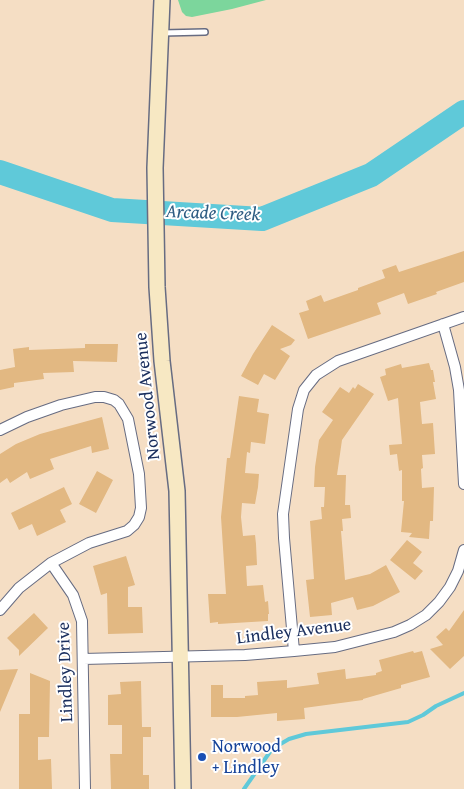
<!DOCTYPE html>
<html>
<head>
<meta charset="utf-8">
<style>
  body { margin:0 }
  canvas { display:block; background:#f5dec4 }
</style>
</head>
<body>
<canvas width="464" height="789"></canvas>
<script>
const ctx = document.querySelector('canvas').getContext('2d');
ctx.lineJoin = 'round';
function fillPath(path, color) {
  ctx.fillStyle = color;
  ctx.fill(path, 'evenodd');
}
function poly(rows) {
  const path = new Path2D();
  for (const r of rows) {
    path.moveTo(r[0], r[1]);
    for (let i = 2; i < r.length; i += 2) path.lineTo(r[i], r[i + 1]);
  }
  return path;
}
function trace(path, color, width, dash) {
  ctx.strokeStyle = color;
  ctx.lineWidth = width;
  ctx.lineCap = dash ? 'butt' : 'round';
  ctx.setLineDash(dash || []);
  ctx.stroke(path);
}
function write(font, color, halo, rows, align = 'center') {
  ctx.font = font + ' "Gentium Book Plus",serif';
  ctx.lineWidth = 4;
  ctx.setLineDash([]);
  ctx.textBaseline = 'middle';
  ctx.strokeStyle = halo;
  ctx.fillStyle = color;
  for (const [text, x, y, turn = 0] of rows) {
    ctx.save();
    ctx.translate(x, y);
    ctx.rotate((+turn || 0) * Math.PI / 180);
    ctx.textAlign = isNaN(turn) ? turn : align;
    if (halo) ctx.strokeText(text, 0, 0);
    ctx.fillText(text, 0, 0);
    ctx.restore();
  }
}
fillPath(poly([
  [178,0,266,0,232,9,192,17,186,16,182,12]
]), '#7cd69c');
trace(poly([
  [244,789,272,749,289,739,306,734,408,722,423,715,436,706,464,693]
]), '#5fc9d9', 4);
trace(poly([
  [0,172,112,210,262,219,371,175,464,112]
]), '#5fc9d9', 24);
fillPath(poly([
  [464,251,464,282,436,292,437,294,408,304,404,293,377,303,381,314,308,339,299,313,309,310,306,301,321,295,324,302,358,290,358,288,385,278,382,270,396,265,399,272],
  [272,325,295,340,291,345,280,349,290,356,275,380,264,374,258,385,241,376,253,354],
  [85,344,118,344,117,362,73,361,74,372,43,373,44,379,14,383,14,387,0,390,0,370,15,367,13,349,29,347,29,350,85,348],
  [429,363,431,370,433,370,435,382,433,382,436,399,420,402,422,424,433,423,435,454,422,455,423,468,421,469,422,488,434,487,433,521,430,521,429,539,409,537,412,533,401,532,404,501,402,501,402,470,399,471,397,454,390,455,389,445,402,444,398,398,388,401,380,377,386,375,385,369,401,364,402,368],
  [358,384,374,394,342,440,337,475,346,475,345,505,350,505,351,518,342,519,343,531,341,531,345,580,370,574,386,565,400,592,373,606,357,610,353,597,331,603,332,615,310,617,306,580,314,579,310,521,322,519,321,507,324,507,325,487,314,487,315,467,319,440,333,420,322,412,340,387,349,393,353,387,355,389],
  [239,396,259,399,257,412,269,414,265,444,251,442,250,453,247,452,245,473,259,474,258,487,255,504,242,503,241,517,243,536,255,535,256,544,257,565,246,566,247,586,263,585,265,602,268,601,269,614,268,614,268,621,218,624,218,622,210,623,208,594,226,594,221,517,227,458,230,458],
  [102,417,109,449,92,453,91,446,50,459,54,469,30,479,27,472,10,483,7,478,0,483,0,454,16,444,40,434],
  [97,471,113,480,96,513,79,504],
  [64,487,72,504,60,510,66,522,37,536,32,524,19,530,11,513],
  [407,540,422,552,413,563,423,571,415,580,390,560],
  [126,556,135,585,128,587,128,607,142,607,143,633,108,634,107,593,101,595,93,566],
  [464,610,464,656,450,669,430,649,443,645,436,637,446,628,449,631],
  [34,613,48,628,19,656,19,650,7,638],
  [413,651,414,653,422,651,430,677,401,685,401,688,363,699,363,700,304,708,305,719,277,721,277,713,237,717,211,717,211,685,223,685,223,698,245,698,245,696,258,695,257,682,287,680,287,688,319,684,317,673,345,669,346,679,376,675,376,673,382,671,379,660],
  [18,669,0,712,0,670],
  [30,673,50,681,49,737,38,737,38,760,51,759,52,789,19,789,19,714,30,714],
  [141,681,142,727,151,727,151,737,143,737,143,775,149,775,149,789,111,789,110,754,122,754,122,725,108,725,108,695,121,694,120,682]
]), '#e2b882');
const lane = poly([
  [162,33,205,32]
]);
const street = poly([
  [443,324,455,367,459,390,464,484],
  [0,430,27,417,61,405,95,397,104,397,114,400,119,404,128,419,139,474,141,508,139,517,134,525,127,531,89,543,51,563,19,588,0,610],
  [51,563,73,595,82,621,85,789],
  [294,651,284,538,283,514,298,409,304,390,316,375,338,361,464,317],
  [83,659,245,655,294,651,335,647,394,632,410,625,426,615,439,602,450,587,458,571,464,550]
]);
const secondary = poly([
  [162,0,155,168,157,287,162,361,177,491,183,789]
]);
trace(lane, '#676c82', 8);
trace(street, '#676c82', 12);
trace(secondary, '#676c82', 18);
trace(lane, '#fff', 5);
trace(street, '#fff', 10);
trace(secondary, '#f7e8c3', 15);
for (const [x, y, r, color] of [
  [202,757,5,"#1a4fb4"]
]) {
  const dot = new Path2D();
  dot.arc(x, y, r, 0, 2 * Math.PI);
  ctx.fillStyle = color;
  ctx.fill(dot);
  trace(dot, '#fff', 2);
}
write('18px', '#1b2f5e', '#fff', [
  ["Norwood Avenue",148,396,-96],
  ["Lindley Avenue",294,632,-7],
  ["Lindley Drive",66,672,-92]
]);
write('18px', '#164399', '#fff', [
  ["Norwood",212,747],
  ["+ Lindley",212,768]
], 'left');
write('italic 19px', '#2f5d83', '#fff', [
  ["Arcade Creek",213,214,2]
]);
</script>
</body>
</html>
